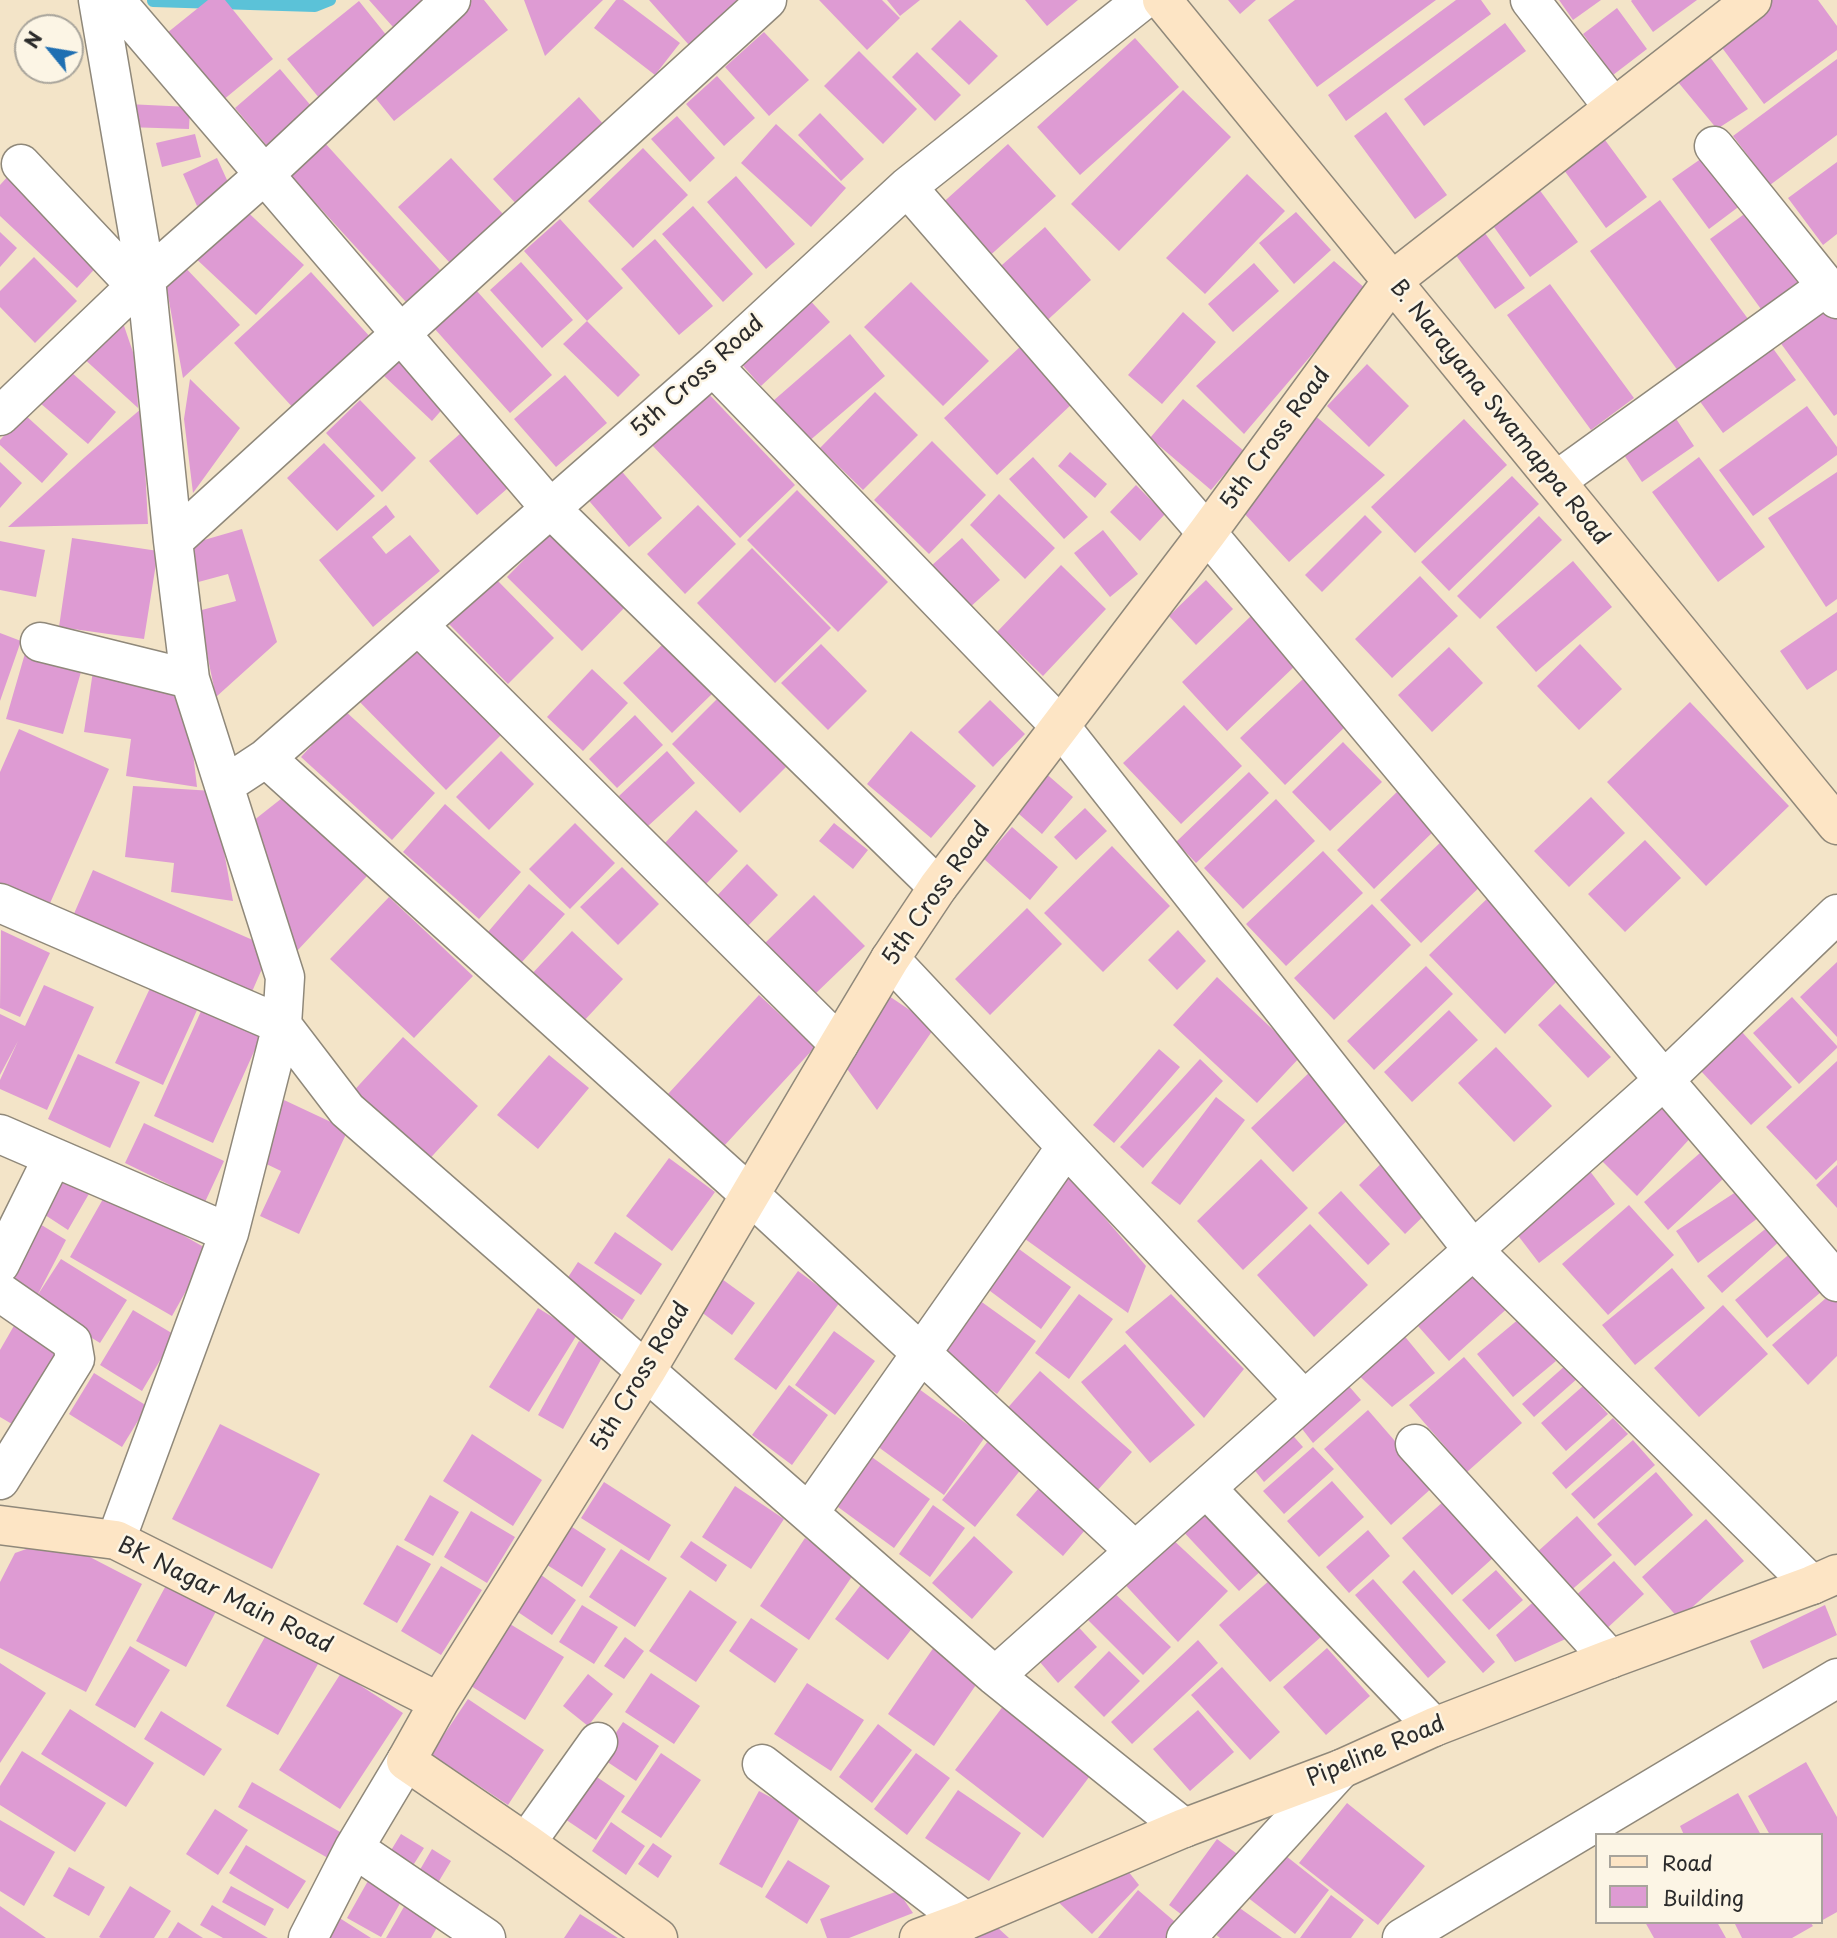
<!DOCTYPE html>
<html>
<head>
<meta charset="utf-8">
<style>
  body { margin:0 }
  #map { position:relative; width:1837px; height:1938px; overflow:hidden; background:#f3e4c8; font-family:"Playpen Sans",sans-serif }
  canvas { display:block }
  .legend { position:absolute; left:1595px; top:1833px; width:228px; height:91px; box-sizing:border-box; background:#fcf5e5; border:2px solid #a8a49b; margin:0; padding:9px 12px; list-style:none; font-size:21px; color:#2b2b2b }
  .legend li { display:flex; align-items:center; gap:14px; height:35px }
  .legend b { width:35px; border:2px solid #a8a49b }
  .north { position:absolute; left:14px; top:14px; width:70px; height:70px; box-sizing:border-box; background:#fcf5e5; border:2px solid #a8a49b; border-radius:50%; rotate:300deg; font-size:19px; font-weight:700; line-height:28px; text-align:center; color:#2b2b2b }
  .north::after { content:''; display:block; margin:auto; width:24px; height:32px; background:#1f6fb2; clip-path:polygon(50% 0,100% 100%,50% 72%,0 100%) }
</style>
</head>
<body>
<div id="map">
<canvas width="1837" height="1938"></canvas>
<ul class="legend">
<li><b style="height:9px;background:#fde5c5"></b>Road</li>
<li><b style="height:19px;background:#de9bd3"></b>Building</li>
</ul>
<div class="north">N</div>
</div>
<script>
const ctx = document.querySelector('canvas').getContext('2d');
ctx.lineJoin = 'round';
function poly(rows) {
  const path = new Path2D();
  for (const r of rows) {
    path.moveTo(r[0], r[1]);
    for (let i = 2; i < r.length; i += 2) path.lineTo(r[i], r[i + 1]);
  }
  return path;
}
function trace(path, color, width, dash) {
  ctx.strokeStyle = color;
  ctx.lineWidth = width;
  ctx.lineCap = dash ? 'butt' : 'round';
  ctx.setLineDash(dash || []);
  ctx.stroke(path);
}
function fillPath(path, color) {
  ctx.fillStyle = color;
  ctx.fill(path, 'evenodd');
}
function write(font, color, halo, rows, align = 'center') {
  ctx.font = font + ' "Playpen Sans",sans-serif';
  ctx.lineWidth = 5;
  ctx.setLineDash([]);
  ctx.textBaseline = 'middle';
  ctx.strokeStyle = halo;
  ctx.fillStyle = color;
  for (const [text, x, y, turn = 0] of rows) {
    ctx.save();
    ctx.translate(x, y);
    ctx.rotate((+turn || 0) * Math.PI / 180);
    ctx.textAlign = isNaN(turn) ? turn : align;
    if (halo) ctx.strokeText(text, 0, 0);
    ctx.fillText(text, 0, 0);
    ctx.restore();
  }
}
trace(poly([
  [153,1,315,6,330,0]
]), '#5bc2d8', 12);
fillPath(poly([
  [208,0,225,0,273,59,217,105,162,37],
  [369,0,441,0,401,36],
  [472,0,484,0,508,30,394,121,365,85],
  [524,0,603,0,545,56],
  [616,0,623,0,680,43,655,75,594,28],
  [649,0,736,0,738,2,689,45],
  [819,0,882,0,900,18,867,50],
  [887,0,920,0,900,16],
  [1025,0,1078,0,1047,26],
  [1228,0,1256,0,1240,14],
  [1295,0,1436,0,1317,87,1268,20],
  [1456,0,1481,0,1491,14,1346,121,1328,95],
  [1559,0,1601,0,1573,20],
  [1632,0,1697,0,1653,32,1631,1],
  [1772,0,1818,0,1837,26,1837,50,1764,104,1717,41],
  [359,1,391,41,320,99,287,59],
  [1617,8,1647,49,1613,75,1583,34],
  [960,20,998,56,969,85,931,49],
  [1505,23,1526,51,1424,126,1404,99],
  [764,32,809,80,769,116,725,67],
  [1135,38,1179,87,1080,175,1037,127],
  [1699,42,1748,109,1717,129,1668,70],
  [859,51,917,109,883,144,824,86],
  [917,52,961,95,935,121,892,77],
  [1837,59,1837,135,1770,185,1733,136],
  [280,69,312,107,267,146,235,108],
  [717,76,755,118,724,146,686,104],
  [1183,90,1231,137,1119,251,1071,204],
  [579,97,606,127,520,208,493,179],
  [127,104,190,107,189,129,126,127],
  [1386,112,1447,195,1415,219,1354,136],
  [820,113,864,159,841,181,798,135],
  [677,116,715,158,690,182,651,139],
  [776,124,846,188,811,227,741,163],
  [315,132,440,270,406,302,280,164],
  [195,134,201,157,162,167,156,143],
  [1605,140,1647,197,1606,228,1564,170],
  [1008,144,1056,196,985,260,938,207],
  [643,148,688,195,633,248,588,201],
  [1705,156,1741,205,1709,229,1672,179],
  [217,158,232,191,197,206,183,174],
  [451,158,503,214,450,263,398,207],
  [1837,162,1837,234,1823,245,1788,198],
  [10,174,103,260,77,288,0,216,0,185],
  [1247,174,1285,211,1205,294,1166,258],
  [736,176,795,244,766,269,707,202],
  [1533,181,1578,242,1530,277,1486,216],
  [1660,200,1754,327,1684,379,1590,251],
  [239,204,304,265,256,315,191,254],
  [693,206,753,274,723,302,662,234],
  [1754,207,1809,284,1766,316,1710,239],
  [1296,212,1331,250,1294,284,1259,243],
  [560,219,623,288,587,321,640,375,618,397,563,344,587,321,524,251],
  [1479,225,1525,288,1495,309,1450,247],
  [1045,227,1091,280,1041,326,994,272],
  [0,232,17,248,0,267],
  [655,239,713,306,679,335,621,269],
  [34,257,77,301,35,343,0,307,0,291],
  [1334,261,1367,290,1244,434,1196,386],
  [180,262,240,325,183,378,165,279],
  [521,262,573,320,542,348,490,290],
  [1254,263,1279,291,1233,332,1208,304],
  [311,272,372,339,295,410,234,343],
  [911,282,989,361,943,406,864,327],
  [1550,284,1634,398,1591,430,1507,315],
  [476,290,552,375,510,413,434,328],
  [805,295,830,322,761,386,737,359],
  [1828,295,1837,307,1837,414,1834,416,1774,334],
  [1183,312,1216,342,1162,404,1128,375],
  [121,317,136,361,138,408,81,356],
  [850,334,885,376,808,442,773,401],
  [1769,343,1796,380,1723,433,1696,396],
  [1022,345,1075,401,997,475,944,418],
  [405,351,453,397,432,421,383,375],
  [62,364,116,412,88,444,33,397],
  [1367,364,1409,406,1369,447,1327,406],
  [565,375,607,423,556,467,514,419],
  [190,379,240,428,193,493,184,419],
  [706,391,795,485,740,538,651,444],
  [875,392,918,435,863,490,820,448],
  [1183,399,1244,451,1211,490,1150,438],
  [360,400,416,458,382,492,326,433],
  [1807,406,1837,447,1837,455,1753,516,1719,470],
  [142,408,148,524,8,527,85,457],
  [1669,408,1694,446,1642,482,1616,443],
  [1312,413,1385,475,1289,562,1243,512],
  [24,414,68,454,42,483,0,445,0,440],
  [1464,419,1507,465,1415,553,1371,507],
  [469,426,516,481,477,515,429,461],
  [932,441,986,495,929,554,874,500],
  [324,443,375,496,337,531,287,478],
  [1070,452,1107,484,1095,498,1058,466],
  [1033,457,1088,517,1064,539,1009,479],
  [1699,457,1765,547,1718,582,1652,492],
  [0,462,22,483,0,508],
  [618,467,662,518,629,547,584,495],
  [1837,472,1837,599,1826,607,1768,518],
  [1512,476,1539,504,1449,591,1421,562],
  [1136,485,1165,514,1140,541,1110,512],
  [797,490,888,582,838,632,747,540],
  [999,494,1055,548,1025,579,970,525],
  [386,505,395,517,372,537,386,554,410,535,440,571,373,627,319,560],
  [698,505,736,544,685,594,647,554],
  [1365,515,1382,532,1322,592,1305,575],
  [1539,516,1562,540,1480,619,1457,596],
  [242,529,277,642,216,697,198,611,236,601,228,574,191,584,180,547],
  [553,530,628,604,582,651,507,577],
  [1103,530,1138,574,1110,597,1074,553],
  [72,538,158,551,144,639,59,627],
  [962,538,1000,580,968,609,930,567],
  [0,541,45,550,36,597,0,590],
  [752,548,831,628,775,683,697,603],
  [1573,561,1612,607,1536,672,1496,627],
  [1061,565,1106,609,1043,676,997,632],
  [1420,576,1458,616,1392,678,1355,639],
  [494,577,554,638,508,684,448,623],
  [1206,580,1233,609,1196,645,1169,616],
  [1837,612,1837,670,1807,690,1780,651],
  [1251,616,1297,664,1227,731,1182,682],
  [0,633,21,641,0,701],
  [667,640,716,690,672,733,623,683],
  [409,642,502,734,446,790,354,696],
  [821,644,867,691,828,730,781,683],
  [1580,644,1622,689,1579,730,1537,686],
  [1449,647,1483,683,1432,732,1398,695],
  [26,650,83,665,63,734,6,719],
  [592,669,628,703,583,751,547,717],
  [93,671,185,683,197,787,126,776,131,739,84,732],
  [1303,679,1347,725,1285,785,1240,738],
  [718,698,786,767,740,813,672,744],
  [990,700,1025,734,993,767,958,732],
  [1690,702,1789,806,1706,886,1607,782],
  [1184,705,1242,766,1181,824,1123,763],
  [344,710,435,793,392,840,301,757],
  [635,715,663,745,617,788,589,759],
  [19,729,109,769,47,910,0,890,0,772],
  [911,731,976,786,931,838,867,784],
  [1343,742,1382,782,1330,831,1292,792],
  [501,751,534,784,489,830,456,797],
  [667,751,695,783,647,827,619,796],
  [1043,771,1073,797,1042,834,1012,808],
  [1249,772,1269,793,1196,863,1176,842],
  [133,786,213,791,233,901,171,892,174,863,125,857],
  [1399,790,1436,829,1374,889,1337,850],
  [291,791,367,876,297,951,253,821],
  [1591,797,1625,833,1569,887,1534,851],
  [1276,799,1315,841,1243,909,1204,868],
  [445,804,521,872,479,919,403,852],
  [1085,808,1107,831,1076,860,1054,837],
  [696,810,738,851,705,885,664,844],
  [575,823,615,863,570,909,529,869],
  [834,823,868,850,853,869,819,841],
  [1012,827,1058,867,1030,900,984,859],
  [1444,839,1485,882,1421,943,1380,900],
  [1645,840,1681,878,1625,932,1588,894],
  [1112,846,1170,906,1103,972,1044,913],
  [1323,851,1363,893,1286,966,1246,924],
  [747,864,778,895,744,930,713,900],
  [622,867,659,904,618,945,580,907],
  [93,870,271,948,251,994,73,916],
  [529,884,565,914,522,962,488,932],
  [1493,893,1562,976,1505,1034,1429,955],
  [814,895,865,946,814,995,764,944],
  [389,897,473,976,414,1038,330,959],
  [1372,904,1411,945,1334,1020,1294,978],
  [1027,908,1062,944,990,1015,955,979],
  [1,930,50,953,20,1017,0,1008],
  [1178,930,1206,961,1177,990,1148,960],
  [572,931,623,979,581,1024,529,977],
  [1837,962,1837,1037,1800,997],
  [1426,966,1453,994,1374,1070,1347,1041],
  [1217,977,1301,1056,1257,1103,1173,1025],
  [44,985,94,1007,47,1110,0,1089,0,1080,18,1041,0,1075,0,1014,25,1026],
  [151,986,198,1008,163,1085,115,1063],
  [886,994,935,1027,877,1110,845,1066],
  [759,995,815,1047,724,1146,668,1094],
  [1792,997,1837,1046,1837,1048,1799,1084,1753,1033],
  [1560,1004,1611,1057,1588,1078,1538,1025],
  [202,1009,261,1036,213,1143,154,1116],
  [1449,1010,1478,1040,1412,1102,1384,1072],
  [1742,1032,1792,1087,1751,1125,1701,1071],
  [403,1037,478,1106,424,1165,349,1096],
  [1496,1047,1552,1106,1514,1142,1458,1083],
  [1159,1049,1180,1067,1114,1143,1093,1125],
  [78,1054,140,1082,110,1148,48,1119],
  [549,1055,589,1088,538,1149,497,1115],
  [1200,1059,1223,1081,1143,1168,1120,1147],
  [1837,1061,1837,1160,1816,1180,1766,1127],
  [1312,1070,1354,1114,1293,1172,1251,1128],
  [1662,1090,1695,1133,1637,1196,1598,1157],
  [1216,1097,1245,1120,1180,1205,1151,1183],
  [284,1100,348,1130,299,1234,260,1216,281,1171,256,1159],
  [144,1123,224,1161,205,1202,125,1163],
  [1700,1153,1724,1178,1668,1230,1644,1202],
  [1388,1157,1435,1205,1405,1234,1359,1185],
  [669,1158,715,1192,672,1251,626,1216],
  [1261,1159,1308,1208,1243,1270,1197,1221],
  [1837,1165,1837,1208,1816,1185],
  [1586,1166,1615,1204,1539,1263,1510,1225],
  [1061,1167,1146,1266,1128,1313,1014,1231],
  [56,1173,90,1192,68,1230,39,1211],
  [1745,1186,1766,1212,1698,1263,1676,1231],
  [1341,1191,1390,1244,1368,1265,1318,1213],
  [107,1192,209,1250,172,1316,70,1257],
  [1629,1205,1674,1255,1608,1315,1562,1264],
  [35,1221,66,1240,37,1296,61,1259,127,1300,100,1343,34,1302,0,1284],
  [1310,1224,1368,1285,1314,1337,1257,1275],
  [1769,1226,1782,1239,1722,1293,1707,1276],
  [615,1232,662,1264,641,1295,594,1263],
  [1008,1241,1071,1287,1041,1329,978,1282],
  [1793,1251,1828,1286,1767,1338,1735,1300],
  [1472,1261,1511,1305,1449,1361,1410,1317],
  [578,1262,635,1300,622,1320,565,1282],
  [1672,1268,1705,1308,1635,1365,1602,1325],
  [798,1271,840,1302,776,1390,734,1359],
  [715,1274,755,1303,732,1335,692,1305],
  [1833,1292,1837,1297,1837,1356,1808,1385,1772,1345],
  [1079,1294,1113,1319,1069,1379,1035,1353],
  [1171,1294,1244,1369,1204,1418,1125,1332],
  [972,1295,1036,1341,997,1394,934,1348],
  [1723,1305,1768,1354,1699,1417,1654,1368],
  [538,1308,578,1333,529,1412,489,1387],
  [133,1310,175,1335,142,1391,100,1365],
  [1520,1318,1556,1361,1513,1397,1477,1354],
  [15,1324,62,1351,17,1427,0,1417,0,1350],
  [1397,1327,1435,1373,1392,1407,1349,1366],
  [834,1331,875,1361,835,1415,795,1385],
  [579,1341,604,1354,563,1429,538,1415],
  [1125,1344,1195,1425,1150,1463,1081,1382],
  [1464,1357,1522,1423,1467,1472,1409,1405],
  [1566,1365,1578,1378,1534,1417,1522,1404],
  [1040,1371,1132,1452,1096,1492,1005,1411],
  [94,1373,147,1406,122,1447,69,1414],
  [1341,1377,1361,1400,1313,1443,1296,1421],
  [908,1381,985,1437,944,1495,866,1438],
  [789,1385,828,1415,792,1465,752,1435],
  [1583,1386,1608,1414,1566,1451,1541,1423],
  [1368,1410,1434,1486,1391,1525,1324,1449],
  [1613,1418,1628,1434,1566,1489,1552,1473],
  [220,1424,320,1474,272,1569,172,1519],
  [1288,1430,1303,1447,1264,1482,1249,1463],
  [472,1434,542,1480,513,1526,443,1481],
  [992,1436,1026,1463,975,1527,942,1500],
  [1633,1440,1655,1465,1594,1519,1571,1494],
  [858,1447,930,1499,894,1548,823,1496],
  [1313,1447,1334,1469,1284,1514,1263,1491],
  [1656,1472,1693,1515,1635,1566,1597,1524],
  [1332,1481,1364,1517,1319,1557,1287,1521],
  [604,1482,671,1525,649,1561,581,1518],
  [1044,1482,1091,1523,1063,1556,1016,1515],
  [735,1486,784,1519,751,1569,702,1537],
  [430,1495,459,1512,433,1556,404,1540],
  [1444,1501,1494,1557,1452,1595,1402,1538],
  [933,1505,965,1528,930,1577,899,1554],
  [1205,1505,1265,1567,1239,1591,1178,1526],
  [471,1511,515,1537,487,1583,444,1557],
  [1577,1516,1612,1555,1568,1593,1535,1554],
  [1706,1519,1744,1561,1679,1619,1642,1577],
  [569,1525,606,1549,582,1587,544,1563],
  [1368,1530,1390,1556,1349,1593,1326,1567],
  [974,1536,1013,1572,972,1619,932,1583],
  [1170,1537,1228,1591,1178,1642,1119,1578],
  [805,1538,855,1572,809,1640,760,1606],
  [55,1539,142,1584,86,1692,0,1648,0,1582,15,1553],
  [691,1541,727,1565,716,1582,680,1557],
  [397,1545,431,1564,397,1623,363,1604],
  [621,1549,667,1578,635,1627,589,1597],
  [1614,1561,1644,1594,1603,1632,1573,1598],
  [441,1566,482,1590,441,1655,401,1631],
  [1414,1570,1495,1662,1483,1673,1402,1582],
  [1496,1570,1523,1600,1489,1630,1462,1600],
  [537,1572,576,1600,552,1635,512,1608],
  [170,1578,220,1604,186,1667,136,1641],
  [866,1578,919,1619,888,1660,835,1619],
  [1271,1579,1322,1636,1270,1682,1219,1625],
  [1373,1579,1446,1662,1428,1678,1355,1595],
  [1109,1588,1171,1647,1143,1675,1079,1611],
  [690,1590,737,1622,696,1682,649,1651],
  [1539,1597,1570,1637,1515,1662,1496,1635],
  [582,1605,618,1627,594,1664,559,1642],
  [1825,1605,1837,1635,1763,1669,1750,1641],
  [751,1618,798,1649,775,1683,729,1651],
  [1071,1619,1097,1647,1058,1683,1033,1654],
  [510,1624,564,1657,525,1720,471,1686],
  [270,1628,322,1657,278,1735,226,1706],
  [625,1637,644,1651,624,1679,604,1666],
  [1198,1640,1218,1663,1132,1744,1111,1722],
  [130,1646,170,1670,135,1728,95,1705],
  [934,1647,980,1679,934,1746,888,1714],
  [1327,1648,1370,1696,1326,1735,1283,1687],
  [1109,1651,1140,1681,1104,1717,1074,1687],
  [0,1663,46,1693,0,1763],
  [1222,1667,1280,1732,1250,1760,1191,1695],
  [341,1673,403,1713,340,1809,279,1770],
  [651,1673,700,1706,674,1744,625,1712],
  [588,1674,613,1694,588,1726,563,1706],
  [807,1683,864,1720,831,1771,774,1734],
  [1010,1697,1099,1764,1043,1838,955,1770],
  [468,1699,544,1750,508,1805,431,1754],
  [70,1709,154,1763,126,1807,41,1754],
  [1198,1710,1234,1752,1190,1791,1153,1749],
  [161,1711,222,1749,204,1776,144,1739],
  [623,1722,659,1746,636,1781,600,1757],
  [878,1724,912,1750,872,1803,839,1777],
  [22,1751,106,1803,75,1852,0,1805,0,1786],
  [661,1753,701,1780,661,1838,621,1812],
  [916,1753,950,1778,907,1835,874,1809],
  [1806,1762,1837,1817,1837,1912,1821,1921,1821,1835,1770,1835,1748,1796],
  [588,1771,625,1796,596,1840,559,1815],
  [252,1782,349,1837,335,1862,238,1807],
  [958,1790,1021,1833,989,1881,925,1838],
  [759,1791,802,1814,762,1888,719,1864],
  [1738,1793,1761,1835,1684,1835,1680,1826],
  [1347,1803,1425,1866,1378,1925,1299,1863],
  [215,1809,248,1830,218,1875,186,1854],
  [0,1820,55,1852,24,1906,0,1891],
  [611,1822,645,1846,626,1875,592,1851],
  [401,1834,424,1848,412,1867,390,1852],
  [1217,1839,1244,1859,1195,1925,1169,1905],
  [653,1843,672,1856,658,1878,638,1864],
  [246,1845,306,1881,288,1909,229,1873],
  [432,1849,451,1861,433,1891,414,1880],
  [1281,1852,1329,1890,1295,1934,1247,1897],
  [788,1860,830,1886,807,1924,765,1897],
  [1124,1866,1139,1885,1092,1934,1053,1897],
  [69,1867,105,1887,89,1916,53,1896],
  [373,1872,407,1891,381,1937,347,1918],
  [130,1886,171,1911,154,1938,101,1938,99,1937],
  [231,1886,274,1909,265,1926,222,1902],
  [1138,1890,1181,1927,1172,1938,1098,1938],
  [898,1891,913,1913,849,1938,827,1938,820,1919],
  [1331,1895,1364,1920,1351,1938,1300,1938],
  [409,1898,443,1917,431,1938,386,1938],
  [1234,1904,1282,1938,1220,1938,1214,1933],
  [212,1905,268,1938,223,1938,200,1925],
  [0,1906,46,1938,0,1938],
  [580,1914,618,1938,564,1938],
  [338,1917,371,1938,325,1938],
  [987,1918,1009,1938,933,1938],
  [178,1922,203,1938,168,1938],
  [1645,1922,1717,1922,1726,1938,1654,1938],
  [1734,1922,1810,1922,1813,1926,1792,1938,1742,1938]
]), '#de9bd3');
const street = poly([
  [98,0,146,279,173,541,190,679,285,977,282,1025,347,1110,995,1676,1184,1828],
  [115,0,550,508,938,887],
  [1530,0,1613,107],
  [1714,146,1837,299],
  [21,164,136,286],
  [907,187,1207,533,1664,1080,1837,1282],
  [713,366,1060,726,1473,1250,1812,1585],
  [0,416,136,286,146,279,264,175,451,0],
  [1556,481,1827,286],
  [173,541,767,0],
  [418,625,839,1044],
  [40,642,190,679],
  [266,758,749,1194,1135,1551],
  [225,785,266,758,713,366,907,187,1143,0],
  [0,903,282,1025,229,1233,116,1540],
  [890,959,1304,1400],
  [0,1134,229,1233],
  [0,1264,53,1157],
  [0,1292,72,1342,75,1359,0,1480],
  [1415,1444,1610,1659],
  [1206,1488,1434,1727],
  [809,1513,1066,1147],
  [995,1676,1664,1080,1837,914],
  [762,1764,965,1921],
  [526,1843,598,1742],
  [354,1848,486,1938],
  [308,1938,354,1848,406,1761],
  [1186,1938,1341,1769],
  [1402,1938,1837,1678]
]);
const secondary = poly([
  [1162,0,1837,825],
  [0,1525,116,1540,439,1702],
  [658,1938,526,1843,406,1761,439,1702,646,1371,839,1044,890,959,938,887,1207,533,1392,281,1752,0],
  [919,1938,965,1921,1184,1828,1341,1769,1434,1727,1610,1659,1812,1585,1837,1574]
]);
trace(street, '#8f887a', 41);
trace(secondary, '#8f887a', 41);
trace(street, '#fff', 38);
trace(secondary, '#fde5c5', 38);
write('23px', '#2b2b2b', '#fcf5e5', [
  ["5th Cross Road",698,377,-42],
  ["B. Narayana Swamappa Road",1499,413,51],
  ["5th Cross Road",1276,439,-54],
  ["5th Cross Road",937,894,-55],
  ["5th Cross Road",641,1377,-59],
  ["BK Nagar Main Road",225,1596,26],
  ["Pipeline Road",1376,1752,-23]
]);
</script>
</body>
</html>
